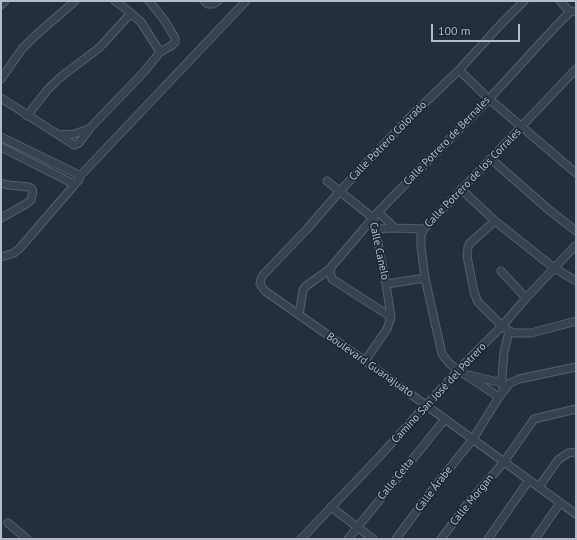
<!DOCTYPE html>
<html>
<head>
<meta charset="utf-8">
<style>
  body { margin:0 }
  #map { position:relative; width:577px; height:540px; overflow:hidden; background:#242f3e; font-family:"PT Sans",sans-serif }
  canvas { display:block }
  .frame { position:absolute; inset:0; border:2px solid #b4bcc9; pointer-events:none }
  .scale { position:absolute; left:431px; top:24px; width:89px; height:18px; box-sizing:border-box; border:2px solid #b4bcc9; border-top:0; padding-left:5px; font-size:12px; line-height:14px; white-space:nowrap; color:#b4bcc9; -webkit-text-stroke:3px #1d2633; paint-order:stroke }
</style>
</head>
<body>
<div id="map">
<canvas width="577" height="540"></canvas>
<div class="frame"></div>
<div class="scale">100 m</div>
</div>
<script>
const ctx = document.querySelector('canvas').getContext('2d');
ctx.lineJoin = 'round';
function poly(rows) {
  const path = new Path2D();
  for (const r of rows) {
    path.moveTo(r[0], r[1]);
    for (let i = 2; i < r.length; i += 2) path.lineTo(r[i], r[i + 1]);
  }
  return path;
}
function trace(path, color, width, dash) {
  ctx.strokeStyle = color;
  ctx.lineWidth = width;
  ctx.lineCap = dash ? 'butt' : 'round';
  ctx.setLineDash(dash || []);
  ctx.stroke(path);
}
function write(font, color, halo, rows, align = 'center') {
  ctx.font = font + ' "PT Sans",sans-serif';
  ctx.lineWidth = 3.5;
  ctx.setLineDash([]);
  ctx.textBaseline = 'middle';
  ctx.strokeStyle = halo;
  ctx.fillStyle = color;
  for (const [text, x, y, turn = 0] of rows) {
    ctx.save();
    ctx.translate(x, y);
    ctx.rotate((+turn || 0) * Math.PI / 180);
    ctx.textAlign = isNaN(turn) ? turn : align;
    if (halo) ctx.strokeText(text, 0, 0);
    ctx.fillText(text, 0, 0);
    ctx.restore();
  }
}
const minor = poly([
  [115,1,121,5,141,22,160,52],
  [204,1,208,4,213,4,218,1],
  [524,1,502,23,459,70,404,123,340,191,307,229,263,275,261,279,260,284,265,291,365,361,576,514],
  [560,1,570,12],
  [1,5,5,1],
  [459,70,489,99,576,173],
  [1,79,22,49,36,35,75,1],
  [1,98,71,143,74,145,79,143,90,128,144,72,160,52,171,46,175,42,175,38,165,21,149,1],
  [27,116,48,89,62,76,99,48,131,13],
  [59,135,74,134,89,129],
  [1,137,77,174,79,176,79,180,76,183,72,183,1,147],
  [491,159,549,210,576,231],
  [79,177,246,1],
  [327,181,373,218,386,284,391,317,387,329,365,361],
  [1,183,8,185,29,187,32,189,33,192,31,200,26,204,1,218],
  [461,189,495,221,554,268,576,281],
  [378,212,395,228,424,229],
  [495,221,470,243,468,247,467,256,474,292,478,302,502,326,509,331,514,333,531,333,576,321],
  [375,229,395,228],
  [1,257,14,253,20,248,76,183],
  [501,271,526,298],
  [386,284,425,278],
  [299,315,303,290,306,286,330,269],
  [391,317,332,279,330,272,332,266,378,212,489,99,556,26,570,12,576,11],
  [469,375,502,383],
  [503,391,502,377,504,352,509,331],
  [499,397,458,370,449,363,442,354,425,278,421,247,421,235,424,229,576,69],
  [539,487,558,460,568,453,576,452],
  [331,507,373,539],
  [8,523,27,539],
  [301,539,379,457,458,370,502,326,526,298,576,245],
  [348,539,445,419],
  [396,539,436,485,473,439,499,397,510,383,519,379,576,367],
  [441,539,469,502,504,462,534,419,576,409],
  [488,539,529,480],
  [535,539,560,503]
]);
trace(minor, '#565f6c', 9);
trace(minor, '#38414e', 7);
write('11px', '#b4bcc9', '#1d2633', [
  ["Calle Potrero Colorado",388,141,-46],
  ["Calle Potrero de Bernales",447,141,-46],
  ["Calle Potrero de los Corrales",473,178,-46],
  ["Calle Canelo",379,251,78],
  ["Boulevard Guanajuato",370,365,35],
  ["Camino San José del Potrero",439,393,-47],
  ["Calle Celta",396,479,-51],
  ["Calle Árabe",434,489,-53],
  ["Calle Morgan",472,500,-51]
]);
</script>
</body>
</html>
